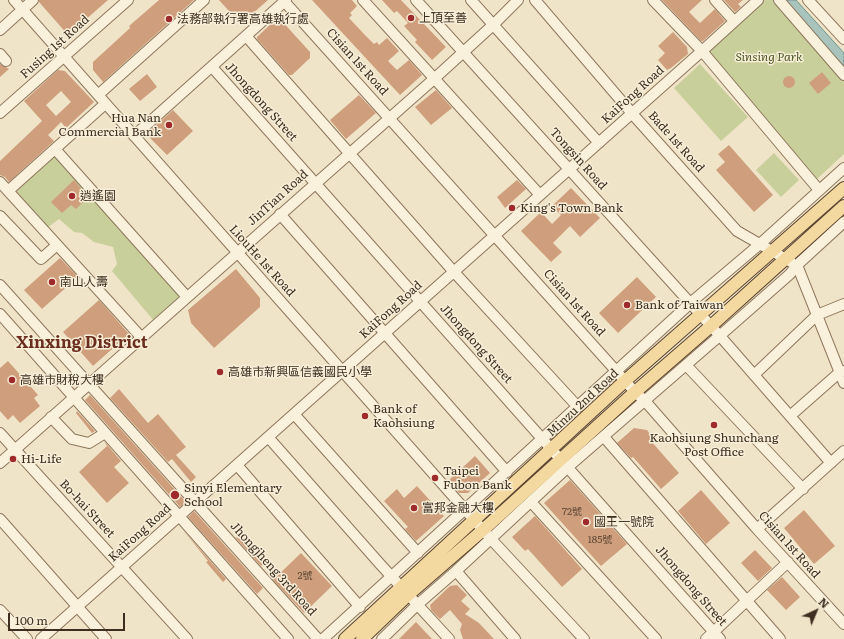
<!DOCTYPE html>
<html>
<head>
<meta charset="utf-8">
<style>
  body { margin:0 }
  #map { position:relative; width:844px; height:639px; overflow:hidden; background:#f0e4c8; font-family:Literata,serif }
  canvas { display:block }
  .north { position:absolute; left:796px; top:591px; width:40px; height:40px; -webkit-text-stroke:3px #f7eed8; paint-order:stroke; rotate:44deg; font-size:11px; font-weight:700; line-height:16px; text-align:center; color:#3d2e20 }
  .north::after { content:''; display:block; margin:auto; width:14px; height:18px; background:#3d2e20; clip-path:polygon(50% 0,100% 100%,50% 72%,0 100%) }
  .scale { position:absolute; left:8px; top:613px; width:117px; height:18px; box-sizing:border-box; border:2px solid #3d2e20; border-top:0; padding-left:5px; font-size:12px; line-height:14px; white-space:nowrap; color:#3d2e20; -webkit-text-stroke:3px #f7eed8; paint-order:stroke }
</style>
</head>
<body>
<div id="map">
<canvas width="844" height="639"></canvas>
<div class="north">N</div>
<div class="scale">100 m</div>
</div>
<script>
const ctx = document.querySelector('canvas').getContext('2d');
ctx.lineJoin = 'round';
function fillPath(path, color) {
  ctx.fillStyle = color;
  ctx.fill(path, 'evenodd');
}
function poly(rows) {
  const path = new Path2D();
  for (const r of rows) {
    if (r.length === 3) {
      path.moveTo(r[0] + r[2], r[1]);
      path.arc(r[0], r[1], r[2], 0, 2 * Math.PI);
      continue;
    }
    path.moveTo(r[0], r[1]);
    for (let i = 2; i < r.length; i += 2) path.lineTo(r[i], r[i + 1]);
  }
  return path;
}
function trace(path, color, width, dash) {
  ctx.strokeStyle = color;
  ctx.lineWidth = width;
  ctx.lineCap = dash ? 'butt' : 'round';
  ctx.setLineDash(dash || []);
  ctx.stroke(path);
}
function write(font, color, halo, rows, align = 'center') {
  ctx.font = font + ' Literata,"Noto Sans TC",serif';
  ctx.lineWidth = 3;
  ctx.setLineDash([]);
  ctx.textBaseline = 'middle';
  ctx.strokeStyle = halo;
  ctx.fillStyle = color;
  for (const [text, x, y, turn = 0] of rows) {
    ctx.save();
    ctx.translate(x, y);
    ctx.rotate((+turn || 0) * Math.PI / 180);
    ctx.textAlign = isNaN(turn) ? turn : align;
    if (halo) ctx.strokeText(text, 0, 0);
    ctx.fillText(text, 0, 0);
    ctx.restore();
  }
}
fillPath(poly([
  [764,0,776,0,844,80,844,154,817,179,707,51],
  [700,64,748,117,721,141,674,88],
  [774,153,799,180,781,197,756,170],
  [56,155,177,292,179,298,154,321,112,271,117,264,113,247,94,242,82,233,74,232,59,219,47,228,17,192,18,188]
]), '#c9cf9b');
const water = poly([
  [783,0,796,0,844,53,844,68,783,0]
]);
fillPath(water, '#a9c4bc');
trace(water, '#6f938a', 1);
fillPath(poly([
  [39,0,108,0,68,35,39,2],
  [159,0,194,0,103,82,93,70,93,62,130,28,129,26],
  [219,0,268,0,243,22,240,19,238,21],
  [312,0,352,0,357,6,350,13,352,15,349,18,364,34,374,44,377,42,379,45,387,38,399,51,388,61,397,70,409,60,422,75,400,95],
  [382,0,401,0,446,47,432,60,415,42,417,40,404,26,408,23,397,11,394,13],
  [662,0,702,0,689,12,700,23,715,9,725,21,703,41,701,41],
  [724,0,743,0,738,4,741,7,735,12],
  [275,20,281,20,310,52,310,58,292,75,289,75,257,39,257,37],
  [673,32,687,47,688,54,671,68,667,70,658,60,665,53,658,46],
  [0,64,9,69,0,77],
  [58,70,65,71,94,102,66,128,61,122,48,135,54,141,9,182,5,177,0,175,0,161,42,121,24,101],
  [61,91,71,102,56,116,46,105],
  [822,72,831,83,818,94,809,83],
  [147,74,157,87,140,101,129,89],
  [789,82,6],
  [436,90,452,108,431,125,415,107],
  [359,95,376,113,346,139,330,120],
  [173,110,193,131,167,155,146,134],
  [729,145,773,195,754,212,716,170,725,162,718,154],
  [74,180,88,197,76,209,71,205,62,213,51,202],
  [517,180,526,189,505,208,497,197],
  [571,188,600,218,580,237,570,226,553,243,562,252,551,262,521,231,541,212,552,224,561,215,552,206],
  [60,258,78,277,42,309,24,290],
  [236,269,260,298,260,307,214,348,191,323,188,310],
  [637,277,656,297,618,333,599,313],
  [99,300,129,334,93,366,63,332],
  [8,361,38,395,34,398,40,406,20,423,13,415,8,420,0,411,0,368],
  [119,389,148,423,158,414,186,447,176,455,196,477,191,482,172,459,168,462,110,398],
  [90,395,186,502,180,507,85,400],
  [77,411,95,431,92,433,76,413],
  [634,428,647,430,654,439,651,441,679,473,661,489,633,457,631,458,617,443],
  [104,441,121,461,114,467,129,483,107,503,79,472,107,446],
  [475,456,490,473,468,493,459,493,448,481],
  [570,480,627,544,601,566,544,503],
  [417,486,444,516,416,541,405,529,408,527,384,501,397,489,404,498],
  [701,490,730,523,706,544,678,511],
  [804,510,835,546,814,564,784,528],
  [194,511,263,588,257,594,188,517],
  [535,516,582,569,562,587,528,549,525,551,512,537],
  [183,530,226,579,223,582,206,562,208,561],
  [235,537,244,540,265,563,261,566],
  [755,550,772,568,758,581,741,563],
  [301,553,332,586,304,613,273,580],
  [782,577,800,597,786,610,767,590],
  [457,585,467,595,461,601,470,609,465,614,479,623,494,639,463,639,460,630,462,624,450,610,440,619,431,610,430,605,450,586],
  [416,622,432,639,399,639]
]), '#cf9f7d');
const minor = poly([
  [14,0,491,539,584,639],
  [283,0,635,392,645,401,757,529,844,624],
  [363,0,540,195],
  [416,0,720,336,831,463],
  [471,0,599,143],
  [535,0,636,118,737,231,791,262],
  [653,0,702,51,819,190],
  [715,0,734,21],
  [779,0,844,75],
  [808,0,844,39],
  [0,30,33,0],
  [246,36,454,272,578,407],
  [0,54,6,61],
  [212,67,720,639],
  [98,95,204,0],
  [0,113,128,0],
  [134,136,286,0],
  [55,149,187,297],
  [0,182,141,337],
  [8,191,105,104],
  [280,214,507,472],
  [0,216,41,259,57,245],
  [797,265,844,383],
  [0,285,318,639],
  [0,314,288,639],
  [686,365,803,489],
  [754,375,817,315,844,304],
  [294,414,418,553],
  [790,416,840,372,844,371],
  [51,417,72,439,89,443,105,433],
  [0,433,187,639],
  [268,437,380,564,449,639],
  [604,437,780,639],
  [0,463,435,78,493,25,518,0],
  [237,465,360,607],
  [531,502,656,639],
  [0,519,106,639],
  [757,529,844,451],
  [456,571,515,639],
  [0,610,27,639],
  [41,639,702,51,758,0],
  [323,639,695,299,760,244,844,168],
  [382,639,417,605,456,571,568,467,724,332,790,274,797,265,844,222],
  [706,639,788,562]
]);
const major = poly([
  [345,639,626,380,844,188],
  [362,639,408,595,483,530,635,392,711,326,844,206]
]);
trace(minor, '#8d765c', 12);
trace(major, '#5b4430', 14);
trace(minor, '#faf1dc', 10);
trace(major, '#f3d9a0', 12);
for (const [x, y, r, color] of [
  [411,18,4,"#9e2a2b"],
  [169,19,4,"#9e2a2b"],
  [169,125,4,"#9e2a2b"],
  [72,196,4,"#9e2a2b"],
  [512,208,4,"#9e2a2b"],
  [52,282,4,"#9e2a2b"],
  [627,305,4,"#9e2a2b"],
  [220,372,4,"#9e2a2b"],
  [12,380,4,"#9e2a2b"],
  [365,416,4,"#9e2a2b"],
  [714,425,4,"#9e2a2b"],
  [13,459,4,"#9e2a2b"],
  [435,478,4,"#9e2a2b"],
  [175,495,5,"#9e2a2b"],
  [414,508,4,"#9e2a2b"],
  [586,522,4,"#9e2a2b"]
]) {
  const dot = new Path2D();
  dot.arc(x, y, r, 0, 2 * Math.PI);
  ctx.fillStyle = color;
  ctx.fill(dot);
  trace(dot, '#f7eed8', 1.5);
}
write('10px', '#624a37', null, [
  ["72號",572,512],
  ["185號",600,540],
  ["2號",305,576]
]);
write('12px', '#3d2e20', '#f7eed8', [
  ["上頂至善",419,18],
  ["法務部執行署高雄執行處",177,19],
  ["Hua Nan",161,118,"right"],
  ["Commercial Bank",161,132,"right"],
  ["逍遙園",80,196],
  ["King's Town Bank",520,208],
  ["南山人壽",60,282],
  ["Bank of Taiwan",635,305],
  ["高雄市新興區信義國民小學",228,372],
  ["高雄市財稅大樓",20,380],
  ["Bank of",373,409],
  ["Kaohsiung",373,423],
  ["Kaohsiung Shunchang",714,438,"center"],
  ["Post Office",714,452,"center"],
  ["Hi-Life",21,459],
  ["Taipei",443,471],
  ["Fubon Bank",443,485],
  ["Sinyi Elementary",184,488],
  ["School",184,502],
  ["富邦金融大樓",422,508],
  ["國王一號院",594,522]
], 'left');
write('12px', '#3d2e20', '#f7eed8', [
  ["Fusing 1st Road",55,47,-42],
  ["Cisian 1st Road",357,62,48],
  ["KaiFong Road",633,95,-42],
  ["Jhongdong Street",261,102,48],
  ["Bade 1st Road",676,142,48],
  ["Tongsin Road",578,159,48],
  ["JinTian Road",278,198,-42],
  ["LiouHe 1st Road",262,261,48],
  ["Cisian 1st Road",574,303,48],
  ["KaiFong Road",391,310,-42],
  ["Jhongdong Street",476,344,48],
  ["Minzu 2nd Road",583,403,-43],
  ["Bo-hai Street",87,509,47],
  ["KaiFong Road",140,533,-42],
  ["Cisian 1st Road",789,545,48],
  ["Jhongjheng 3rd Road",273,569,48],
  ["Jhongdong Street",691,586,49]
]);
write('italic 12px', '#4d5a26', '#f7eed8', [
  ["Sinsing Park",769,57]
]);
write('bold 16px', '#6b2e1e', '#f7eed8', [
  ["Xinxing District",82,343]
]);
</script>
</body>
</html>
